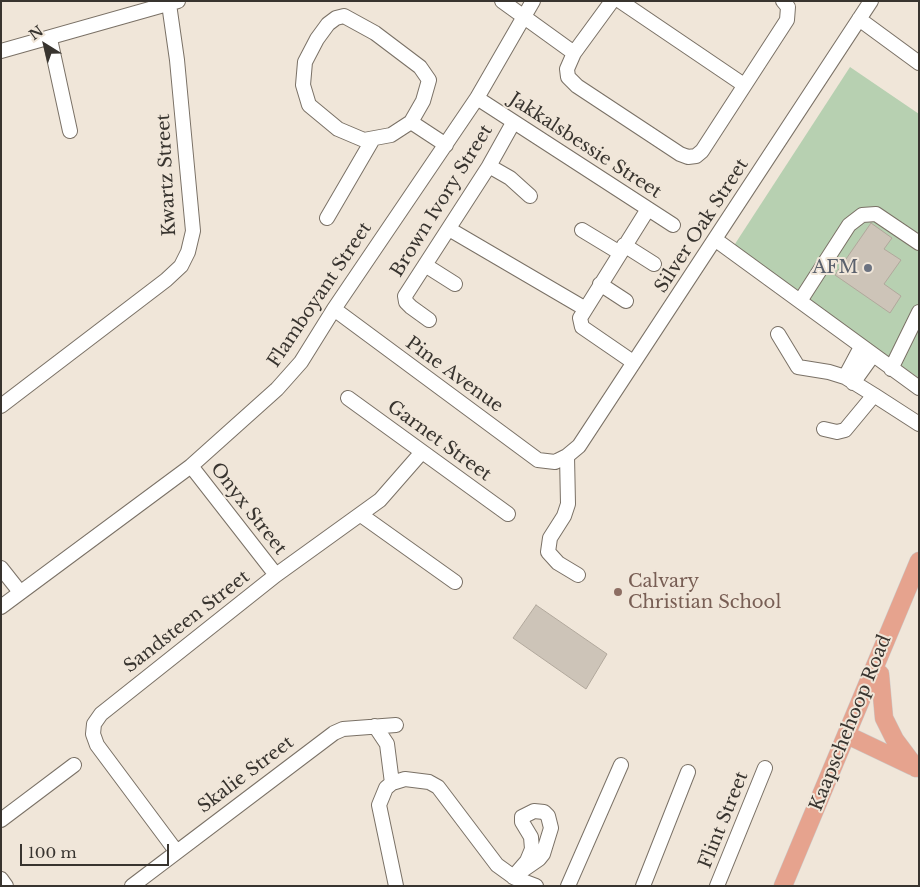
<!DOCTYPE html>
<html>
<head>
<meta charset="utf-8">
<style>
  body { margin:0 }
  #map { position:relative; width:920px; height:887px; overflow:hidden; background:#f0e6d9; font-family:"Libre Baskerville",serif }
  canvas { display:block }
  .frame { position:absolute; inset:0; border:2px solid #38342f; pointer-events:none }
  .north { position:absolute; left:20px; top:20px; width:50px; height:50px; -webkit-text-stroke:4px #f0e6d9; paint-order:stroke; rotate:324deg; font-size:14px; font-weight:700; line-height:20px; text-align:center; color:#38342f }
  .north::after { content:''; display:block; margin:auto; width:18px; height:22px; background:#38342f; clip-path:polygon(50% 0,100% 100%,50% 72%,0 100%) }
  .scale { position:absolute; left:20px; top:844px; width:149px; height:22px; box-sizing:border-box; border:2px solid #38342f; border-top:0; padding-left:6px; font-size:15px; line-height:18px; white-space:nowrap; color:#38342f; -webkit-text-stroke:4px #f0e6d9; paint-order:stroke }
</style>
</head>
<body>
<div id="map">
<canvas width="920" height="887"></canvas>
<div class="frame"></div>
<div class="north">N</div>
<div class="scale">100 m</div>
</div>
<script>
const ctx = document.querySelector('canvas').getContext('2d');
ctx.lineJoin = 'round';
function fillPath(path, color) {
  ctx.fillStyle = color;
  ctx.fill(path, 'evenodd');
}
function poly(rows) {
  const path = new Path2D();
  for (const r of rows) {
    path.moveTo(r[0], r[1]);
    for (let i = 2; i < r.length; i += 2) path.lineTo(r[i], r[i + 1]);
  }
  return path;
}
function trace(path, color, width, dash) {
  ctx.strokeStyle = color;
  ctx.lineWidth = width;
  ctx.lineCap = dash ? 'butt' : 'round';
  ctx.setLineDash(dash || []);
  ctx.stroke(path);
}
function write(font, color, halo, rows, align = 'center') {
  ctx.font = font + ' "Libre Baskerville",serif';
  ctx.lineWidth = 4;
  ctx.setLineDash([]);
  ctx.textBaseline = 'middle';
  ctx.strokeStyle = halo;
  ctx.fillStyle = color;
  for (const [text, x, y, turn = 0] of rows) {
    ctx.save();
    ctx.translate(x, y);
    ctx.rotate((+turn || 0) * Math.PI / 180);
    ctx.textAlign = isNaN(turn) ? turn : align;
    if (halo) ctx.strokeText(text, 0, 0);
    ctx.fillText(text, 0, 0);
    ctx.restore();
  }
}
fillPath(poly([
  [850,67,919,114,919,378,733,247]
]), '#b7d0b1');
const building = poly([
  [871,223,892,238,884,249,901,260,884,284,901,296,890,313,835,275,871,223],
  [536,605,607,654,586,689,513,638,536,605]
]);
fillPath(building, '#cdc4b8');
trace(building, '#b1a89c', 1);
const minor = poly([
  [502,1,574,53],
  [612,1,574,53,567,69,568,77,577,86,680,154,688,157,696,156,702,151,787,20,788,7,783,1],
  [620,1,744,85],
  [859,19,919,63],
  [50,39,70,131],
  [1,51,178,1],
  [477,98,673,225],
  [411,122,391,135,364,140,338,129,309,105,303,85,305,62,317,39,328,24,336,18,344,16,375,33,420,67,429,80,423,101,411,122,446,145],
  [489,166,510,178,530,196],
  [327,218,373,139],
  [449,229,584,308],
  [582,230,620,253],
  [716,240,919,388],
  [624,245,654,264],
  [425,265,455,284],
  [600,284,626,301],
  [800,301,849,225,862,215,876,214,919,243],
  [334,309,538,460,555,462,567,456,579,446,871,1],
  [429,320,411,307,406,302,405,296,489,166,513,123],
  [778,334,798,367,829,372,845,377,874,395,845,430,837,432,824,429],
  [633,362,582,327,580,318,648,209],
  [891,369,919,312],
  [845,377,861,347],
  [853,383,873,355],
  [874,395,919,424],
  [348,398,508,514],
  [1,406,166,280,181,266,188,252,193,231,177,60,169,4],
  [567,456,568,504,564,516,550,538,548,552,558,563,578,575],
  [191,466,276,575],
  [361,515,455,582],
  [1,568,20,592],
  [1,607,191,466,277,389,301,362,334,309,477,98,533,1],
  [375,726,387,744,392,783],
  [1,820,74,765],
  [176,851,97,745,93,734,94,724,101,714,276,575,380,500,422,452],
  [513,877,539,859,543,854,551,828,548,816,544,812,534,811,522,817,522,822,531,837,532,849,527,861,514,876],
  [1,879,6,886],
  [132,886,334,733,343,729,396,725],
  [396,886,379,805,386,788,392,783,405,779,429,782,438,787,497,865,515,878,536,886],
  [568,886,621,765],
  [643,886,688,772],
  [717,886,765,768]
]);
const major = poly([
  [880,674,884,718,895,740,916,768],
  [847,735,912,766],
  [783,886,919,561]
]);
trace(minor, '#7a7166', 16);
trace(major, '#cbcac9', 19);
trace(minor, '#fff', 14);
trace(major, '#e6a38e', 18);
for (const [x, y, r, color] of [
  [868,268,5,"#6b7280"],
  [618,592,5,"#8d6e63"]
]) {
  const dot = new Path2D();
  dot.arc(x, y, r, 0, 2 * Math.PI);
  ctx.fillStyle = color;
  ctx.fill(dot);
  trace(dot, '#f0e6d9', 2);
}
write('18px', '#38342f', '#f0e6d9', [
  ["Jakkalsbessie Street",585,146,33],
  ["Kwartz Street",167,175,-93],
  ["Brown Ivory Street",442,201,-58],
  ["Silver Oak Street",702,226,-57],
  ["Flamboyant Street",320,295,-56],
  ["Pine Avenue",454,375,36],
  ["Garnet Street",439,441,36],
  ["Onyx Street",248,509,52],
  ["Sandsteen Street",187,622,-38],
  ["Kaapschehoop Road",851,723,-68],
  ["Skalie Street",246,775,-37],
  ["Flint Street",724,820,-68]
]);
write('18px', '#5b616d', '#f0e6d9', [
  ["AFM",858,268]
], 'right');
write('18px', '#785e54', '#f0e6d9', [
  ["Calvary",628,582],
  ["Christian School",628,603]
], 'left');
</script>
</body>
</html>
